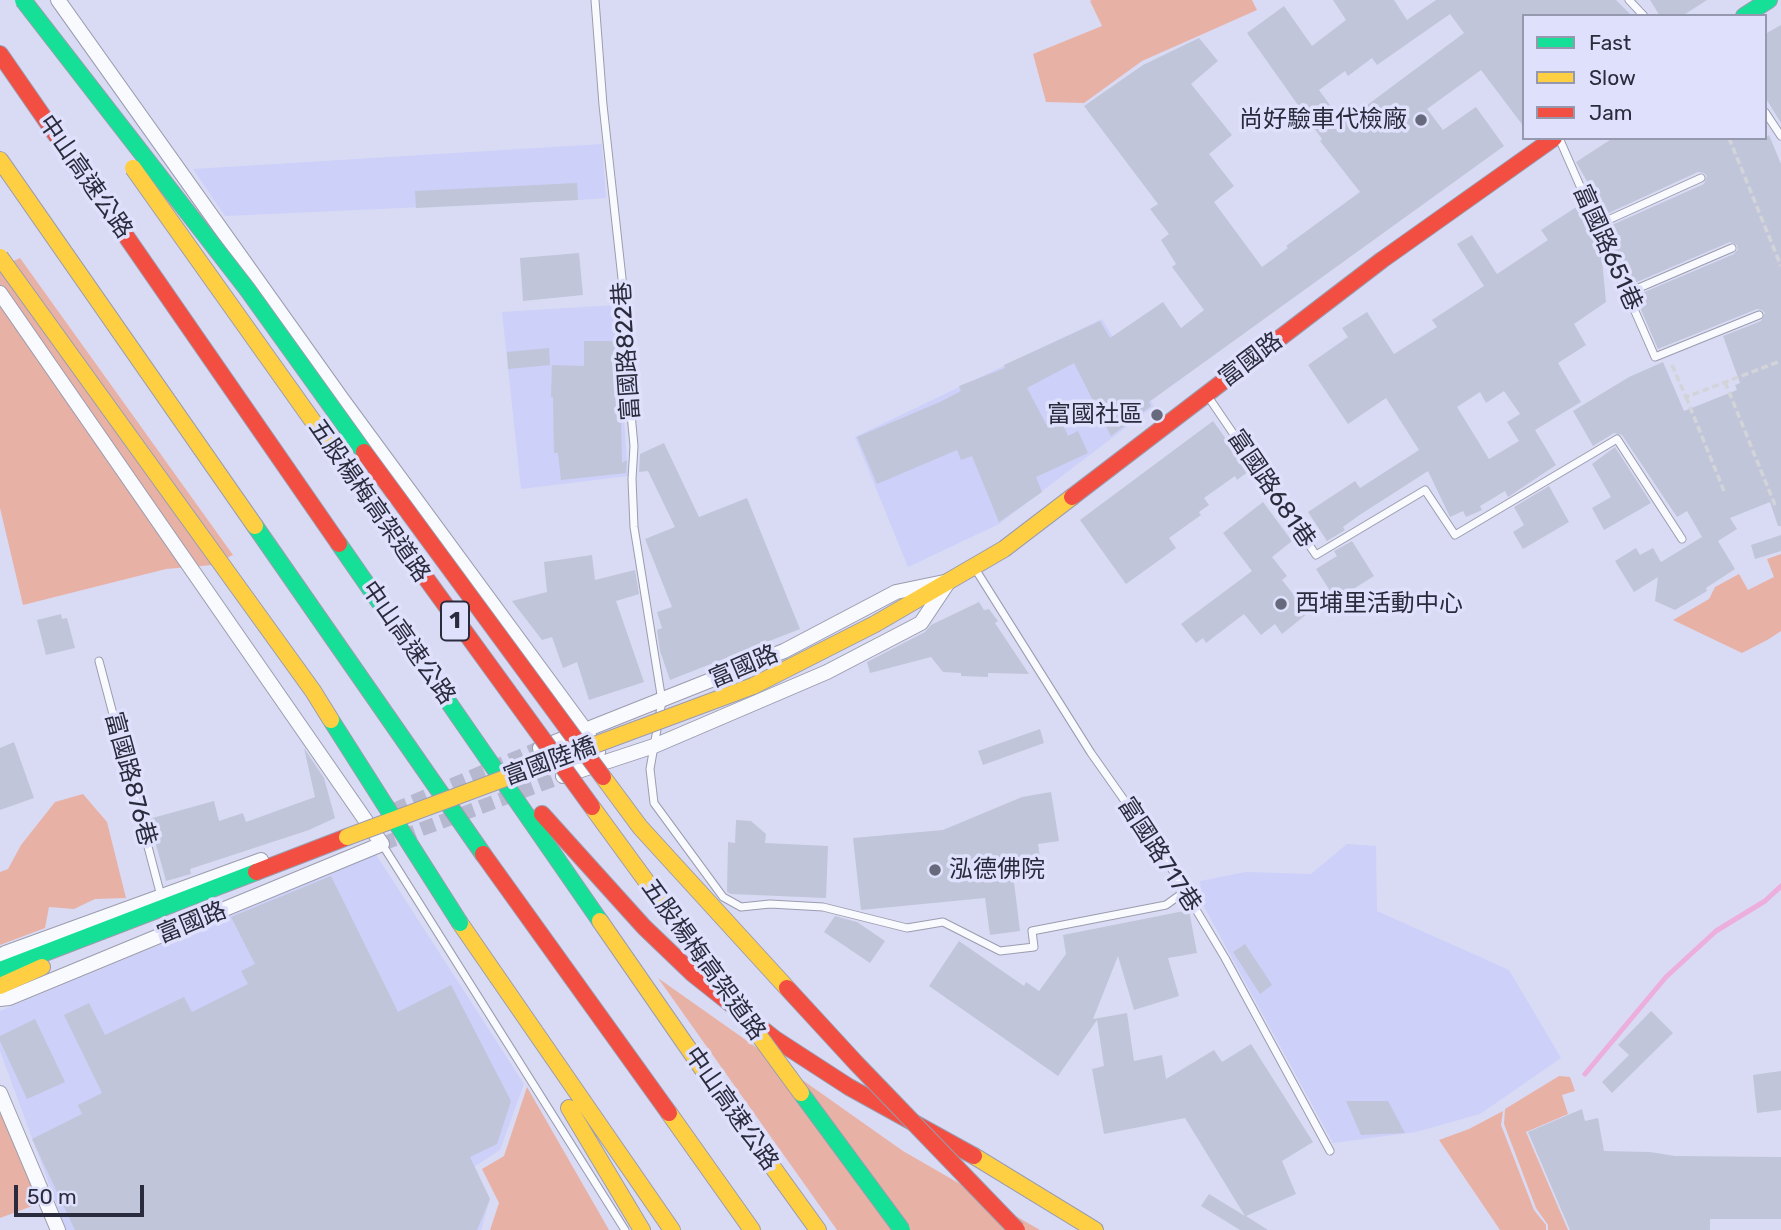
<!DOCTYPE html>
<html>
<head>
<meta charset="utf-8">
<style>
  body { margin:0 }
  #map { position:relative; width:1781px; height:1230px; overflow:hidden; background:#d9dbf4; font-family:Rubik,sans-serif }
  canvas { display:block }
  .legend { position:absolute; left:1522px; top:14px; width:245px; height:126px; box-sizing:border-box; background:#dee0fc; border:2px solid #9698af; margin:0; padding:9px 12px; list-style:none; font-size:21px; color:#2a2b3c }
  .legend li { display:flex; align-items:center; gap:14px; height:35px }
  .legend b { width:35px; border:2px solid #9698af }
  .scale { position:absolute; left:14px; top:1185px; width:130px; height:32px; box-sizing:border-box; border:4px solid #2a2b3c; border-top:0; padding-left:9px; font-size:21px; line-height:24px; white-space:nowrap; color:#2a2b3c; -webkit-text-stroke:5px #dee0fc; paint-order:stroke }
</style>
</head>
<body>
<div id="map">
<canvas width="1781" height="1230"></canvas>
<ul class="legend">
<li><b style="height:9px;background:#16e098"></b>Fast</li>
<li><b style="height:9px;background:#ffcf43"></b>Slow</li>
<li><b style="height:9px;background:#f24e42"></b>Jam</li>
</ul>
<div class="scale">50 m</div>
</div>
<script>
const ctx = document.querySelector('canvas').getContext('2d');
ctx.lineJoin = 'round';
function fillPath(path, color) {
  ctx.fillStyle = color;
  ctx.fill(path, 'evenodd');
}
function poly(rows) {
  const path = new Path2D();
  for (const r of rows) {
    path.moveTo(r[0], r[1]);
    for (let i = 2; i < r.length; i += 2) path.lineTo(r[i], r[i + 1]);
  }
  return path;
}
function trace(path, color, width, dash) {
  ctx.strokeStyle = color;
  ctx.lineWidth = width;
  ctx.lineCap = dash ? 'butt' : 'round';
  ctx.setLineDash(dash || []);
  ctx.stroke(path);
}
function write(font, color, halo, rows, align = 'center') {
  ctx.font = font + ' Rubik,"Noto Sans TC",sans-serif';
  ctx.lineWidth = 7;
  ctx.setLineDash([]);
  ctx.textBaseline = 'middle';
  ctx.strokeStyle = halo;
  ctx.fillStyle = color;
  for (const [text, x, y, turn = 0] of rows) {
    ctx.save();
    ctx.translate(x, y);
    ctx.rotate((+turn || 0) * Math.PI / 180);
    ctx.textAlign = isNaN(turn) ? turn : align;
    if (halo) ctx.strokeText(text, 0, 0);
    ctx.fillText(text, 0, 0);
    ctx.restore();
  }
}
fillPath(poly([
  [602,144,606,198,578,200,225,216,193,169],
  [616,305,628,476,521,489,502,312],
  [1102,319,1154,406,999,524,908,567,855,437],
  [1347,844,1376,846,1377,911,1509,970,1561,1058,1480,1114,1416,1132,1333,1143,1202,903,1200,881,1246,872,1311,874],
  [375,853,524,1084,500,1150,474,1167,490,1199,481,1230,66,1230,0,1051,0,1011,295,889]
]), '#cdd0f8');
fillPath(poly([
  [1092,0,1252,0,1257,10,1142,61,1084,103,1046,102,1033,54,1102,26,1090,1],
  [20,258,233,555,212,565,166,569,23,605,0,508,0,267],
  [1781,554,1781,631,1769,639,1742,653,1673,620,1709,599,1715,587,1739,574,1748,590,1774,577,1767,559],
  [83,794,107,822,126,898,95,899,74,909,49,907,45,928,0,945,0,872,8,869,21,845,55,802],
  [658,978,903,1151,1040,1230,837,1230],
  [1559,1076,1570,1077,1575,1091,1562,1095,1568,1114,1526,1132,1568,1230,1548,1230,1548,1225,1536,1208,1504,1124,1505,1109],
  [527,1087,609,1230,490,1230,499,1203,482,1169,504,1156],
  [0,1108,43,1202,0,1218],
  [1503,1111,1501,1125,1534,1210,1546,1225,1546,1230,1500,1230,1439,1140,1469,1129]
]), '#e8b1a6');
trace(poly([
  [1585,1074,1666,977,1716,931,1765,901,1781,886]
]), '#ecaedd', 5);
fillPath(poly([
  [1333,0,1394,0,1407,20,1436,0,1616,0,1632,16,1524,16,1524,127,1481,70,1427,109,1443,130,1476,107,1504,146,1149,402,1151,406,1111,436,1074,363,1027,388,1046,424,1060,418,1068,436,1078,431,1088,453,1036,477,1042,492,999,522,972,456,961,460,957,450,877,484,857,437,940,402,961,391,959,386,1005,368,1004,365,1100,321,1110,338,1163,302,1181,328,1204,310,1172,267,1176,264,1161,240,1169,234,1150,209,1158,204,1084,106,1143,65,1199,38,1218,61,1191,84,1232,135,1209,154,1234,186,1214,202,1262,267,1288,248,1286,246,1360,192,1320,141,1322,139,1247,33,1284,6,1312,46,1346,20],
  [1450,14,1464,33,1343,123,1319,90,1345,71,1348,76,1372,58,1377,65],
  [1650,0,1707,0,1682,16,1660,16],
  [1781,25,1781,123,1765,97,1765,34],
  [1769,135,1781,164,1781,526,1778,526,1770,502,1730,518,1737,529,1718,541,1735,569,1706,588,1707,591,1675,610,1655,601,1658,577,1634,592,1615,561,1636,548,1640,555,1653,548,1661,562,1702,537,1687,511,1677,517,1622,435,1614,433,1593,446,1573,411,1629,377,1663,362,1684,411,1737,390,1735,385,1740,383,1723,336,1761,321,1765,313,1762,310,1757,309,1658,349,1635,296,1734,254,1738,249,1737,245,1730,242,1630,285,1605,228,1704,184,1707,176,1704,173,1698,172,1600,217,1586,184,1588,183,1576,162,1613,138,1765,138],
  [577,183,578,200,416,208,415,191],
  [1581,204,1601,249,1606,302,1574,324,1586,345,1558,363,1581,402,1535,430,1556,465,1508,497,1505,491,1480,506,1482,510,1466,517,1463,511,1450,517,1428,471,1358,516,1343,527,1345,530,1327,541,1308,512,1355,481,1360,488,1419,450,1386,398,1348,424,1308,365,1348,337,1342,328,1367,312,1394,354,1437,327,1432,320,1484,286,1457,244,1472,235,1497,274,1548,240,1541,230],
  [1504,391,1520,414,1507,422,1519,441,1489,459,1457,407,1480,392,1486,403],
  [579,253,583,295,523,301,520,258],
  [584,341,616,341,616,367,619,367,617,419,621,419,622,463,627,460,626,473,561,480,558,453,554,453,553,397,551,397,552,365,584,366],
  [549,348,550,365,508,369,507,352],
  [1213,421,1249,471,1237,480,1235,476,1204,498,1209,505,1199,512,1201,515,1169,538,1176,548,1126,584,1080,520],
  [664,443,699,517,747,498,800,629,670,680,660,651,657,630,662,628,657,612,672,607,645,539,675,527,648,471,639,472,640,454],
  [1615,447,1651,503,1604,530,1592,508,1611,497,1592,464],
  [1549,486,1569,522,1523,549,1513,532,1524,525,1514,507],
  [1263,502,1292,541,1272,557,1287,576,1282,580,1308,613,1282,634,1275,624,1261,635,1244,614,1206,643,1203,638,1196,643,1181,624,1252,571,1223,533],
  [1781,535,1781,551,1755,559,1751,545],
  [1352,541,1374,576,1336,600,1316,569,1337,556,1334,551],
  [592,555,595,580,635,570,639,594,616,601,644,682,589,700,577,662,563,668,552,637,542,640,512,601,547,592,544,562],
  [979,602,984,610,989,609,998,621,995,623,1029,674,988,673,988,677,961,676,961,673,943,672,931,657,870,673,867,662,925,632,931,625],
  [61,614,62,619,67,618,75,648,46,655,37,620],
  [1040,729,1044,743,983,765,978,751],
  [14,742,34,798,0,810,0,748],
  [304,748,324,778,335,818,309,830,190,869,191,874,166,881,149,819,214,801,219,821,243,813,246,822,315,797],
  [1051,792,1059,841,1038,844,1042,870,1013,874,1020,931,990,935,985,898,861,910,853,838,943,830,1022,797],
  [736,820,751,821,766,834,765,843,828,846,826,898,731,894,727,892,728,842,735,843],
  [331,876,398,1012,451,985,511,1101,497,1144,470,1157,490,1199,477,1230,75,1230,32,1139,82,1114,78,1105,102,1093,64,1015,89,1003,105,1035,184,997,192,1012,248,984,241,971,255,964,231,917],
  [1189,910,1197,953,1168,958,1179,996,1134,1010,1118,956,1093,1019,1127,1013,1134,1061,1162,1055,1166,1079,1214,1050,1222,1062,1251,1044,1313,1142,1282,1161,1296,1194,1246,1216,1268,1230,1240,1230,1201,1206,1209,1194,1245,1216,1185,1118,1104,1134,1092,1069,1104,1066,1097,1020,1058,1076,929,986,959,941,1024,986,1026,982,1039,991,1066,954,1063,935],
  [835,916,857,922,885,941,870,963,824,932],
  [1245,944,1272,985,1260,994,1233,952],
  [1651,1011,1673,1033,1612,1093,1602,1082,1629,1055,1618,1045],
  [35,1019,65,1082,27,1099,0,1041,0,1036],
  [1781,1071,1781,1110,1757,1113,1753,1075],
  [1346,1101,1388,1101,1405,1133,1361,1135],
  [1582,1109,1585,1121,1598,1118,1604,1151,1650,1152,1675,1156,1781,1157,1781,1219,1710,1219,1710,1230,1570,1230,1528,1132]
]), '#c0c5d9');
trace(poly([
  [394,810,537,749],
  [382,844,558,778]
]), '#b6b8cf', 14, [14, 7]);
const lane = poly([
  [595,0,603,105,627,324,627,371,634,446,632,479,634,527,662,701,650,769,654,803,723,897,741,907,770,904,823,907,907,928,943,922,1000,951,1034,947,1032,931,1166,905,1184,892],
  [1629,0,1644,16],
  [1765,112,1781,136],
  [1559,138,1655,357,1759,315],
  [1597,225,1701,178],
  [1627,293,1732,248],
  [1207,395,1316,555,1425,490,1455,535,1617,439,1682,539],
  [974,567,1091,753,1165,858,1225,958,1330,1151],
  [99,661,161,896],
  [382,844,625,1230]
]);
const street = poly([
  [58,0,342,399,586,731,598,752],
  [0,293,382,844,9,998,0,999],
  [540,748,784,651,896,592,949,581,921,623,827,672,654,746,563,776],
  [0,958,5,953,261,860],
  [0,1093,58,1230]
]);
const fast = poly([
  [1744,16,1769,0],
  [255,526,483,854],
  [339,544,600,921],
  [0,970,256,872]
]);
const slow = poly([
  [0,160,255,526],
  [753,686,875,624,1004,549,1072,497],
  [600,921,715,1087,818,1230],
  [460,923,672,1230],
  [0,986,42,967],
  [569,1108,642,1230],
  [669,1113,752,1230],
  [974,1156,1095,1230]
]);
const jam = poly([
  [0,54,339,544],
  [1072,497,1382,260,1554,138],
  [542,814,644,927,693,974,775,1039,849,1087,974,1156],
  [483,854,669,1113],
  [256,872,347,837]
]);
trace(lane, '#9b9caf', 9);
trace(street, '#9b9caf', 16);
trace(fast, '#9b9caf', 18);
trace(slow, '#9b9caf', 18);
trace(jam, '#9b9caf', 18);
trace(poly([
  [1729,138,1781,266],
  [1672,365,1686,397,1781,361],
  [1725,382,1775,505],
  [1686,397,1724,491]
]), '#d3d3da', 3.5, [7, 3.5]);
trace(lane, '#f9fafd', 7);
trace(street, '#f9fafd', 14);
trace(fast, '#16e098', 16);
trace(slow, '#ffcf43', 16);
trace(jam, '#f24e42', 16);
const fastBridge = poly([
  [23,0,247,289,364,452],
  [331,720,460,923],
  [801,1093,902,1230]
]);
const slowBridge = poly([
  [133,168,354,479],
  [0,257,313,691,331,720],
  [603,777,640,827,787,988],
  [592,807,801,1093],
  [347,837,753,686]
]);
const jamBridge = poly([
  [364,452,603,777],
  [354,479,592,807],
  [787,988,856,1063,1017,1230]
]);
trace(fastBridge, '#9b9caf', 18, []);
trace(slowBridge, '#9b9caf', 18, []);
trace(jamBridge, '#9b9caf', 18, []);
trace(fastBridge, '#16e098', 16);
trace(slowBridge, '#ffcf43', 16);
trace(jamBridge, '#f24e42', 16);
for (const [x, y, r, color] of [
  [1421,120,7,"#67697c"],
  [1157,415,7,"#67697c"],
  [1281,604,7,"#67697c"],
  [935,870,7,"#67697c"]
]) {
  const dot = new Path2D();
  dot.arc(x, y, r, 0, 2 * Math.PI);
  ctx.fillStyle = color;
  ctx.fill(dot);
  trace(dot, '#dee0fc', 2.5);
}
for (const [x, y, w] of [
  [455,621,28]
]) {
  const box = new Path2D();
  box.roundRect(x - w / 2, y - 19.5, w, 39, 5);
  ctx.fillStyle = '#dee0fc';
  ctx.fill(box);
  trace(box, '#2a2b3c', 2);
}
write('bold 23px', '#2a2b3c', null, [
  ["1",455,621]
]);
write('24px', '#2a2b3c', '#dee0fc', [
  ["尚好驗車代檢廠",1407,120],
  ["富國社區",1143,415],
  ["西埔里活動中心",1295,604,"left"],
  ["泓德佛院",949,870,"left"]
], 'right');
write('24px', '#2a2b3c', '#dee0fc', [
  ["中山高速公路",85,177,55],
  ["富國路651巷",1607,248,66],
  ["富國路822巷",627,351,-94],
  ["富國路",1251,360,-37],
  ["富國路681巷",1271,489,56],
  ["五股楊梅高架道路",369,501,55],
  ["中山高速公路",408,643,55],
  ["富國路",744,667,-23],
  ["富國陸橋",550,762,-20],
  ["富國路876巷",130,779,75],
  ["富國路717巷",1159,855,57],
  ["富國路",192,923,-22],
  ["五股楊梅高架道路",703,960,54],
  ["中山高速公路",731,1109,55]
]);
</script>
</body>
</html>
